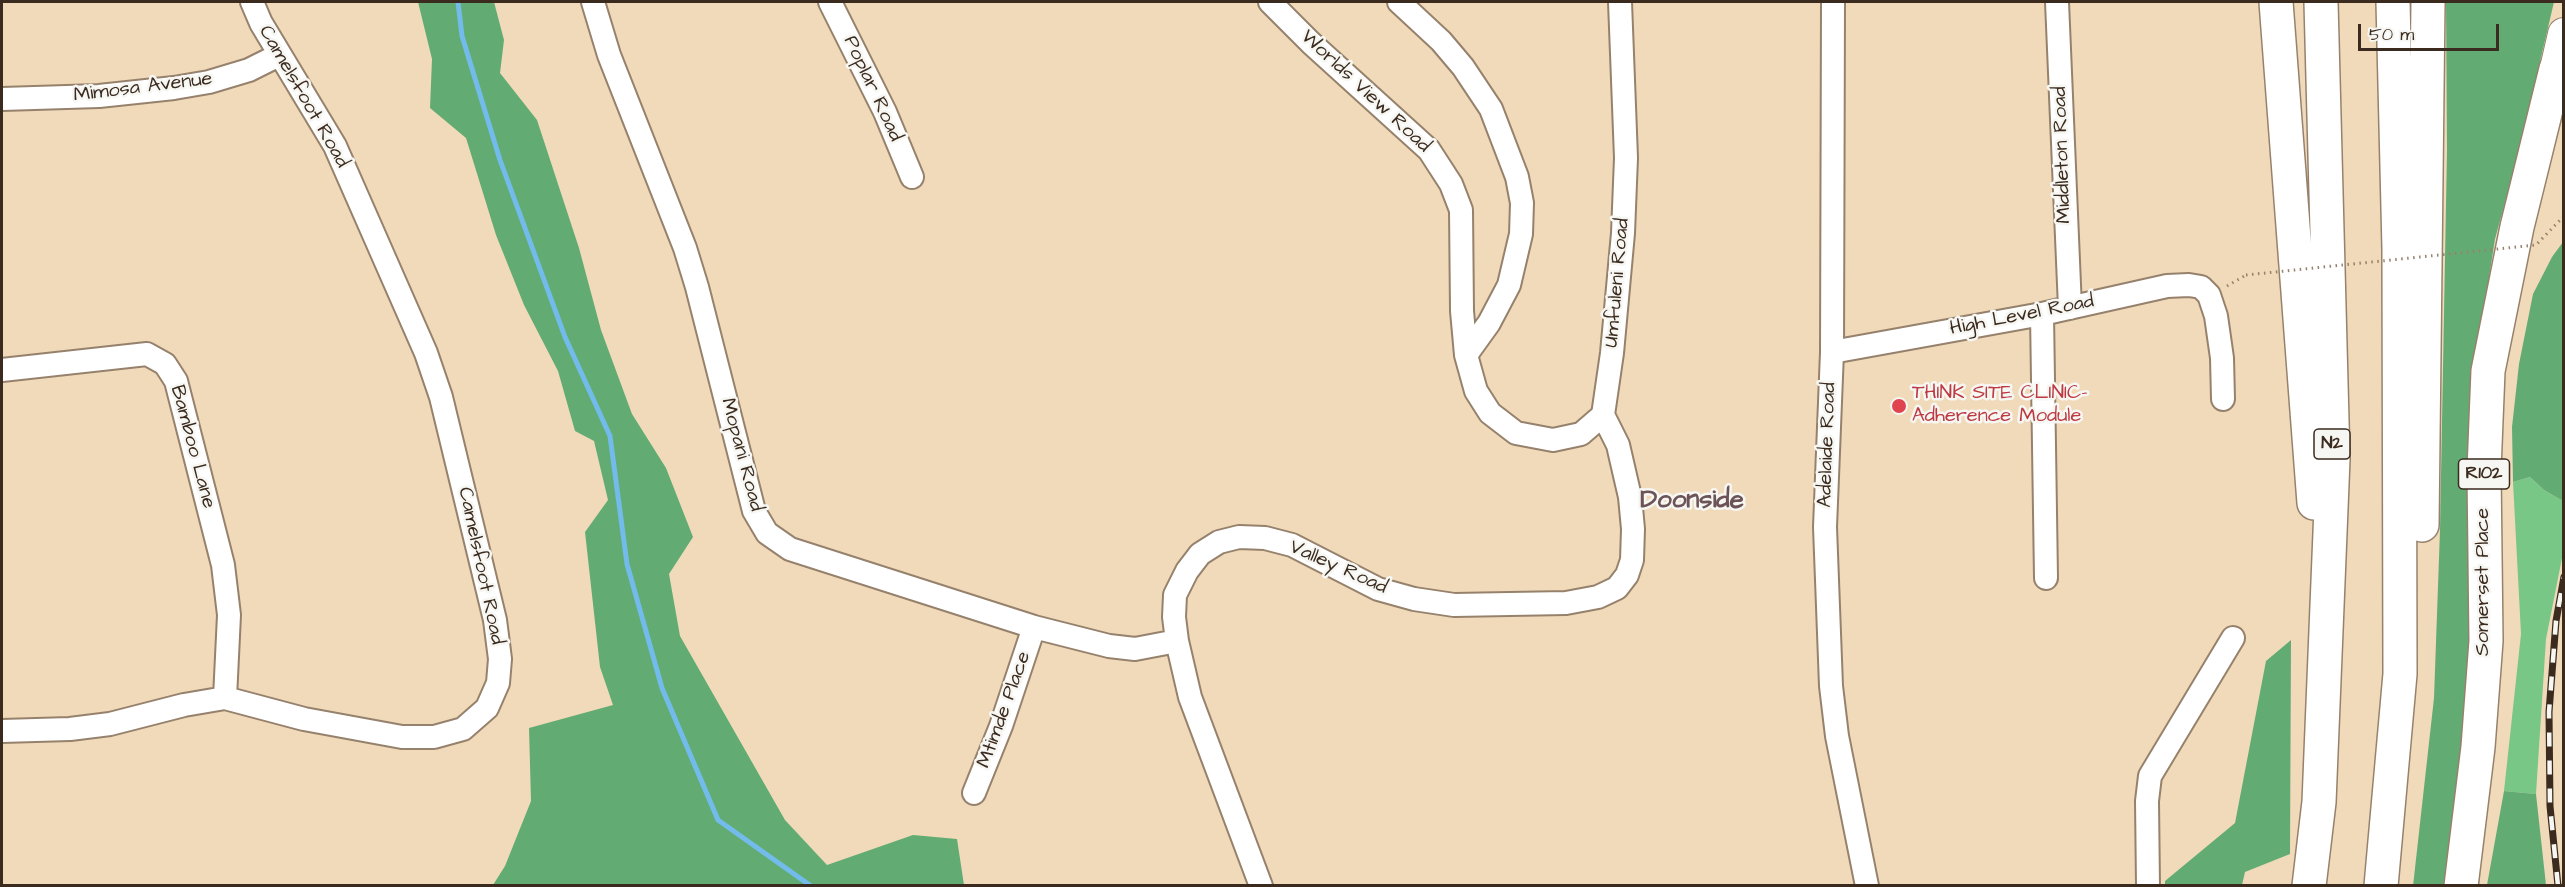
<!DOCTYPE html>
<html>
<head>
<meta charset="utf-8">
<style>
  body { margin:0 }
  #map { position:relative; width:2565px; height:887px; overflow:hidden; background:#f1daba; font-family:"Architects Daughter",sans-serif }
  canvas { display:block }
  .frame { position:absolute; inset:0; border:3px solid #3b2a1e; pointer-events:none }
  .scale { position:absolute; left:2358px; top:24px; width:141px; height:27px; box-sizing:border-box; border:3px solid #3b2a1e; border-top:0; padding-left:8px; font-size:18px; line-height:21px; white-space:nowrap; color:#3b2a1e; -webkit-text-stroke:4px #f6f6f2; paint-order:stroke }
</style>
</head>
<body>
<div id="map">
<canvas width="2565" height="887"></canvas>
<div class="frame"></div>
<div class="scale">50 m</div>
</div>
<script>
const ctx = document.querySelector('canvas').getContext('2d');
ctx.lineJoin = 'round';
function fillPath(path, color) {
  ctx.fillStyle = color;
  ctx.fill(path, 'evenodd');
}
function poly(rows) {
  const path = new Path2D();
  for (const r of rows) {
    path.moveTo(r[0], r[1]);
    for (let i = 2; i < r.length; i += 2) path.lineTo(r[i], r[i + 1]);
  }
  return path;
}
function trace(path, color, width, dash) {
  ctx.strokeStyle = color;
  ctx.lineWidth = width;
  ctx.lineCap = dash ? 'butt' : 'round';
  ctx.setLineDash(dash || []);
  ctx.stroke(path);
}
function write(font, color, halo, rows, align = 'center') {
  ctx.font = font + ' "Architects Daughter",sans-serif';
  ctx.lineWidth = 5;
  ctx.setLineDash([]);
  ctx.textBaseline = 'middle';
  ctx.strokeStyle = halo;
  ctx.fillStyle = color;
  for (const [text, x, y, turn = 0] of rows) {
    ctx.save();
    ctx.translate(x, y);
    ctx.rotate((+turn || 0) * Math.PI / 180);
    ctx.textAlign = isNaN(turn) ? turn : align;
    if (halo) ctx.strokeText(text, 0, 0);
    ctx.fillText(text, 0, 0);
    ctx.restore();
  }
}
fillPath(poly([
  [2530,477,2544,490,2563,501,2563,553,2546,639,2536,794,2504,791,2521,634,2513,482]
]), '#78c787');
fillPath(poly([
  [418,2,494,2,504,40,500,73,537,120,579,248,601,330,632,414,666,468,693,537,669,574,680,636,785,820,827,865,913,835,957,839,964,885,493,885,505,866,531,801,529,728,613,705,600,667,585,532,608,500,594,441,575,431,558,371,524,305,496,235,466,138,430,108,432,59],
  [2446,2,2554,2,2519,151,2495,239,2484,310,2478,514,2455,885,2413,886,2434,698,2440,530,2447,150],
  [2563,242,2564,501,2563,501,2544,490,2530,477,2513,482,2512,427,2519,364,2533,294,2552,257],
  [2291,640,2290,854,2245,872,2242,885,2165,885,2165,881,2235,823,2266,661],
  [2504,791,2536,794,2546,885,2487,885]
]), '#62ac74');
trace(poly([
  [458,2,462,36,500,160,565,337,610,436,627,564,662,688,718,820,811,886]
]), '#72bbea', 5);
const street = poly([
  [593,2,609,55,685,248,697,287,754,511,767,533,790,549,1034,627,1109,646,1135,649,1177,641],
  [830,2,885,112,912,177],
  [1270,2,1311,43,1429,150,1451,184,1461,210,1462,311,1466,355,1476,391,1490,413,1516,433,1553,440,1581,434,1603,415],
  [1399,2,1441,41,1463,67,1491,109,1517,177,1522,203,1521,234,1509,285,1489,323,1466,355],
  [1833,2,1832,352,1825,527,1831,686,1837,736,1867,886],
  [2057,2,2070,308],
  [2,99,99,96,174,88,209,82,249,70,279,55],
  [2042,314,2046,578],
  [1832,352,2042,314,2167,286,2189,285,2201,287,2209,295,2216,316,2222,358,2223,399],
  [2,370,147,354,165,364,176,381,223,565,229,615,225,698],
  [2,731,70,729,110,724,184,705,225,698,304,719,402,737,434,737,463,729,487,708,498,683,500,659,495,620,441,397,426,353,335,146,261,23,252,2],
  [974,793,1001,726,1034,627],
  [1261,886,1190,697,1177,641,1174,617,1175,595,1187,571,1200,554,1219,542,1239,537,1265,538,1292,545,1378,589,1414,599,1454,605,1566,603,1598,597,1617,588,1627,575,1632,560,1633,529,1630,497,1618,445,1603,415,1612,353,1623,233,1626,158,1620,2],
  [2148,886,2147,801,2150,776,2233,638]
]);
const secondary = poly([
  [2556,69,2564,34]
]);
const primary = poly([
  [2461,886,2478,747,2486,641,2484,470,2488,371,2517,227,2556,69,2564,73]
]);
const highway = poly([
  [2276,2,2314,503],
  [2422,525,2428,2],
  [2309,886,2319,802,2333,459,2321,2],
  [2381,886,2400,674,2399,249,2393,2]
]);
trace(street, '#96826c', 26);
trace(secondary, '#96826c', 34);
trace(primary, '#96826c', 36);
trace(highway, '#96826c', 36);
trace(poly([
  [2227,286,2246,275]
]), '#96826c', 3, [1.5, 4.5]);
trace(street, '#fff', 22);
trace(secondary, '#fff', 32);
trace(primary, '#fff', 33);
trace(highway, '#fff', 33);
const rail = poly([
  [2558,886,2550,806,2549,712,2556,621,2564,577]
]);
trace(rail, '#3b2a1e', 7);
trace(rail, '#f6f6f2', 4.5, [14]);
trace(poly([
  [2246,275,2536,245,2564,216]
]), '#96826c', 3, [1.5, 4.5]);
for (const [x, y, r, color] of [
  [1899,406,8,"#e0444e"]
]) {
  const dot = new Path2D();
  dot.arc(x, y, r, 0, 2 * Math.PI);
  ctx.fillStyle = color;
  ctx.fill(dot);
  trace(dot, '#f6f6f2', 2);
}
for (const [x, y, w] of [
  [2332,444,36],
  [2484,474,51]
]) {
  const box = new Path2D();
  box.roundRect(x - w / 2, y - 15, w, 30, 4.5);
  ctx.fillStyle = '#f6f6f2';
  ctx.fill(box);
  trace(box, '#3b2a1e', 1.5);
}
write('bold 18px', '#3b2a1e', null, [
  ["N2",2332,444],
  ["R102",2484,474]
]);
write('20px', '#3b2a1e', '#f6f6f2', [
  ["Mimosa Avenue",143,88,-7],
  ["Poplar Road",872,89,65],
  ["Worlds View Road",1365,92,43],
  ["Camelsfoot Road",303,97,60],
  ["Middleton Road",2063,155,-92],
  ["Umfuleni Road",1618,283,-85],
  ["High Level Road",2022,316,-11],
  ["Adelaide Road",1828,445,-88],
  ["Bamboo Lane",192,447,75],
  ["Mopani Road",741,455,75],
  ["Camelsfoot Road",480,566,78],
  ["Valley Road",1338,568,24],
  ["Somerset Place",2484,582,-90],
  ["Mtimde Place",1005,710,-70]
]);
write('20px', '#be3a42', '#f6f6f2', [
  ["THINK SITE CLINIC-",1912,394],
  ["Adherence Module",1912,417]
], 'left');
write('bold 26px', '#6c5358', '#f6f6f2', [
  ["Doonside",1692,502]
]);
</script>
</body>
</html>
